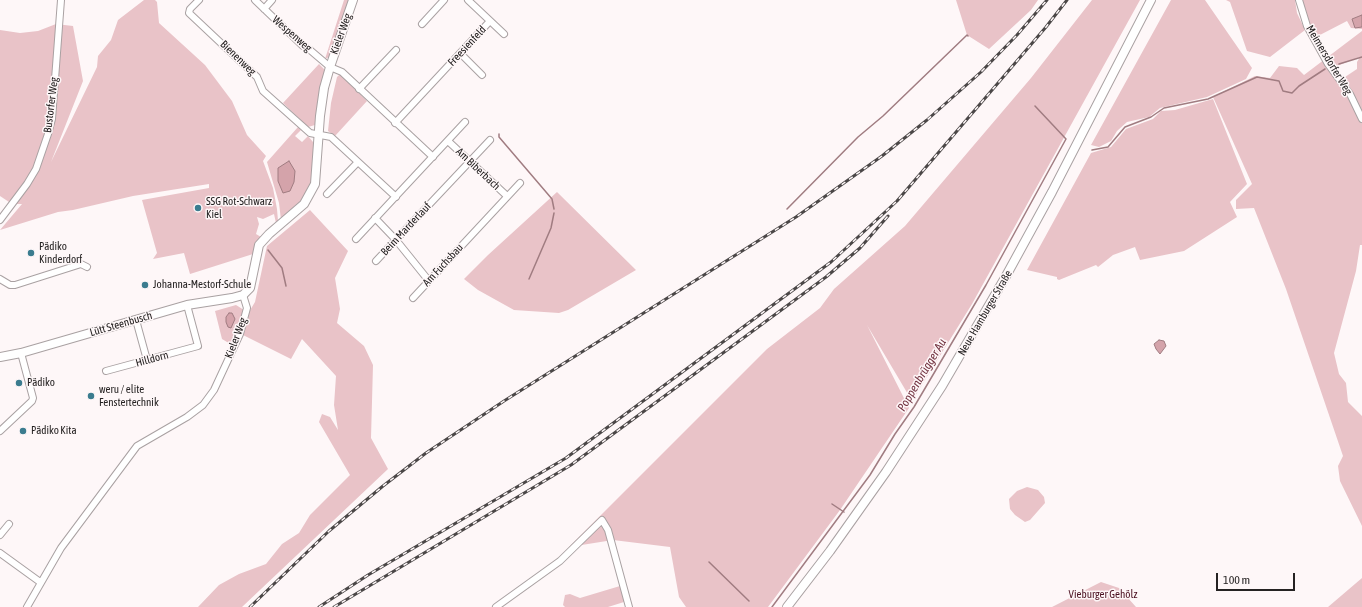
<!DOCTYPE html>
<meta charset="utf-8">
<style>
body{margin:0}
#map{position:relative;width:1362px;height:607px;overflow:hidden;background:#fef7f8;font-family:"Asap Condensed",sans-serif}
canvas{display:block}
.scale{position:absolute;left:1216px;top:573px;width:79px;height:18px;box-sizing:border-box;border:2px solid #252222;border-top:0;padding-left:5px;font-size:12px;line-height:14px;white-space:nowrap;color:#252222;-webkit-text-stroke:3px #fef7f8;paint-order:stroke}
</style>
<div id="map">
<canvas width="1362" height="607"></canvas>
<div class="scale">100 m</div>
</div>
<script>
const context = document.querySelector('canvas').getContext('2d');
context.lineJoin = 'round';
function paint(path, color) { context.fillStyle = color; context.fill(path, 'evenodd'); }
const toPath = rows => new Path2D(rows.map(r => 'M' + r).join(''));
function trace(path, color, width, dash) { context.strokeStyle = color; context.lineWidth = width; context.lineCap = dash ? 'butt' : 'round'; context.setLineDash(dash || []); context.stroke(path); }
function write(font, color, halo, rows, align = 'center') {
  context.font = font + ' "Asap Condensed",sans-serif'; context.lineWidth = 3; context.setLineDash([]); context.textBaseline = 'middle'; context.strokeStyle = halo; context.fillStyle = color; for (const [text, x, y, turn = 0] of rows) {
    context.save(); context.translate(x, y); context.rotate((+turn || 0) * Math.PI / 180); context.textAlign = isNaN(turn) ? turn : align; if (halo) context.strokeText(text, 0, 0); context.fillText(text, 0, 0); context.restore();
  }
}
const green = toPath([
 [144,0,155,0,157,2,159,23,205,65,232,101,247,135,266,156,263,161,273,188,277,209,278,221,276,223,274,214,263,219,257,217,259,224,256,234,261,237,253,254,190,274,184,253,153,259,157,253,142,200,209,188,209,184,133,196,73,210,58,212,0,230,22,204,12,204,0,196,0,30,20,33,38,31,56,24,73,26,83,81,51,162,97,67,98,56,111,40,118,20],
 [344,0,349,0,331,56,325,59],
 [956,0,1038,0,1031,10,989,49,967,35],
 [1092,0,1140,0,972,304,912,401,867,325,909,408,840,510,768,607,686,607,679,597,670,547,613,540,569,547,767,349,820,308,834,289,905,226,1031,78],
 [1171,0,1205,0,1252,68,1246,79,1207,97,1160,108,1149,117,1127,122,1117,131,1111,141,1099,147,1091,145],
 [1226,0,1295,0,1297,13,1305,30,1270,57,1247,51,1230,2],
 [1301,0,1362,0,1362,29,1351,28,1347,21,1316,37,1307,20],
 [1362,31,1362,112,1345,77,1357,69,1357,62,1360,57,1329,69,1348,95,1362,124,1362,245,1360,245,1356,271,1334,353,1339,374,1346,383,1348,402,1362,416,1362,526,1340,481,1338,466,1343,456,1286,289,1254,208,1236,209,1236,200,1252,184,1213,97,1255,76,1270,78,1279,66,1297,68,1304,75],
 [319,64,324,69,324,74,315,125,308,127,283,103],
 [340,74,367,101,335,136,328,131,331,103,337,77],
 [1213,99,1247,184,1230,202,1237,217,1184,251,1140,260,1135,247,1113,255,1098,267,1096,265,1059,280,1057,279,1057,277,1027,270,1091,153,1111,147,1126,129,1153,119,1161,111,1175,110],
 [298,127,301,130,295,136,302,142,308,136,313,142,315,149,312,183,304,201,281,220,279,203,267,162],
 [557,192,636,270,568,310,559,313,514,310,478,290,464,279,488,255],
 [310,210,348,251,335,278,340,309,337,323,364,346,373,365,371,438,388,469,242,607,198,607,219,585,239,574,266,564,282,544,299,533,310,515,350,475,319,422,322,414,330,417,338,430,334,405,336,376,302,339,291,359,243,335,249,312,255,302,267,246],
 [236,305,244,310,232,345,222,339,215,311],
 [1027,487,1038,490,1044,497,1045,503,1030,520,1025,522,1015,515,1010,509,1009,499,1017,491],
 [1362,578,1362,607,1328,607],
 [1101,582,1119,588,1136,607,1052,607],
 [620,586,624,602,608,607,565,607,563,605,565,595,570,594,580,598]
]);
const water = toPath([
 [1362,15,1362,27,1355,28,1352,19,1362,15],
 [289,161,295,171,294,182,290,191,283,193,278,181,278,168,289,161],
 [229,313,232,313,235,319,231,328,228,327,226,322,226,317,229,313],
 [1159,340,1164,341,1166,346,1160,354,1156,349,1154,344,1159,340]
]);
const stream = toPath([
 [1339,64,1362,57],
 [499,134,499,137,552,199,554,209],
 [1092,150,1108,147,1125,127,1151,117,1164,108,1208,99,1257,77,1279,81,1283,91,1292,93,1299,86,1325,69],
 [787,209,858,137,883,116,967,35,968,36],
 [268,250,282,268,286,286],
 [529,279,551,228,554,213],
 [832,504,844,512],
 [709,562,749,601],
 [772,607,870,475,895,434,914,407,986,285,1066,139,1035,106]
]);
const street = toPath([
 [199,0,190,9,189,13,257,77,263,91,310,133,331,137,396,197],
 [255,0,303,46,310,50,330,67,342,72,433,157],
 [468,0,504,34],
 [1299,0,1307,26,1328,64,1350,94,1362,119],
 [264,9,272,0],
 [422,24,444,0],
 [460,53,482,75],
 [359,89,396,50],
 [395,123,490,21],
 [448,141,507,196],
 [327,194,358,162],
 [375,218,396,240,429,281],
 [0,220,27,184,36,169,48,134,52,119,61,0],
 [356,239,465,122],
 [376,261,490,140],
 [0,279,10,285,15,285,81,264,87,267],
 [413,298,520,183],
 [136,320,147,360],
 [106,371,198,346,187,305],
 [0,431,32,401,33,398,21,353],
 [0,535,9,524],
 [0,553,40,582],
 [27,607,61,548,137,446,187,417,203,405,214,390,240,334,247,308,243,295],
 [496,607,560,561,602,520,608,530,629,607]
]);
const secondary = toPath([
 [0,357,21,353,187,305,232,298,243,295,250,288,259,245,269,234,304,204,315,184,320,116,324,88,330,67,353,0],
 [787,607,830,551,886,472,942,386,1006,276,1052,192,1151,0]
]);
const rail = toPath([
 [250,607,329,531,383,486,426,453,504,401,796,217,882,156,927,120,981,72,1017,35,1047,0],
 [319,607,368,575,566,458,831,262,897,201,1046,27,1067,0],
 [334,607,571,465,826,277,860,248,888,216]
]);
const markers = [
 [198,208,4,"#3b7c8f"],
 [31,253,4,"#3b7c8f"],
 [145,285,4,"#3b7c8f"],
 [19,383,4,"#3b7c8f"],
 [91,396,4,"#3b7c8f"],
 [23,431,4,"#3b7c8f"]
];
const streetNames = [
 ["Wespenweg",292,34,41],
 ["Kieler Weg",341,34,-70],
 ["Freesienfeld",467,46,-47],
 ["Bienenweg",238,58,44],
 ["Meimersdorfer Weg",1329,60,59],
 ["Bustorfer Weg",51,105,-83],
 ["Am Biberbach",478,169,43],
 ["Beim Marderlauf",406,229,-47],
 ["Am Fuchsbau",443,265,-47],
 ["Neue Hamburger Straße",985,313,-60],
 ["Lütt Steenbusch",121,324,-16],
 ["Kieler Weg",236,338,-69],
 ["Hilldorn",152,359,-15]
];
const poiNames = [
 ["SSG Rot-Schwarz",206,202],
 ["Kiel",206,215],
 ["Pädiko",39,247],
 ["Kinderdorf",39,260],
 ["Johanna-Mestorf-Schule",153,285],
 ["Pädiko",27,383],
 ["weru / elite",99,390],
 ["Fenstertechnik",99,403],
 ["Pädiko Kita",31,431]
];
const parkNames = [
 ["Vieburger Gehölz",1103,595]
];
const waterNames = [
 ["Poppenbrügger Au",922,375,-59]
];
paint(green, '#e9c3c8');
paint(water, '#d4a3aa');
trace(water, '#a07c81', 1);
trace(stream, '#a07c81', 1.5);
trace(street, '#a9a1a2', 8);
trace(secondary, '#a9a1a2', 10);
trace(street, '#fff', 6);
trace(secondary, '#fff', 8);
trace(rail, '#4b4747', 3);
trace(rail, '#fef7f8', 1.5, [4.5]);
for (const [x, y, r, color] of markers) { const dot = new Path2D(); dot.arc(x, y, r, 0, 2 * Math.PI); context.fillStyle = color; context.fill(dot); trace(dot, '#fef7f8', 1.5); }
write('11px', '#252222', '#fef7f8', streetNames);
write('11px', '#252222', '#fef7f8', poiNames, 'left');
write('11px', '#4b1020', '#fef7f8', parkNames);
write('italic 12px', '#723340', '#fef7f8', waterNames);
</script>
